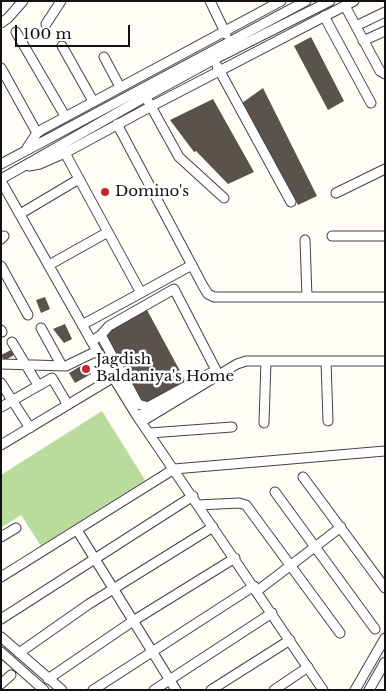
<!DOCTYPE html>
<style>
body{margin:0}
#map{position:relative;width:386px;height:691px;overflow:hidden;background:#fffdf5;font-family:"Libre Baskerville",serif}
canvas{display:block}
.frame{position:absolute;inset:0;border:2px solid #111;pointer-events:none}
.scale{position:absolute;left:15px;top:25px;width:115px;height:22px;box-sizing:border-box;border:2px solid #111;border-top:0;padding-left:6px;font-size:15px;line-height:18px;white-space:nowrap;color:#111;-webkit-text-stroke:4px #fff;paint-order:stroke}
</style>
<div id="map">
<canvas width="386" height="691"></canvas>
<div class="frame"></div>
<div class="scale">100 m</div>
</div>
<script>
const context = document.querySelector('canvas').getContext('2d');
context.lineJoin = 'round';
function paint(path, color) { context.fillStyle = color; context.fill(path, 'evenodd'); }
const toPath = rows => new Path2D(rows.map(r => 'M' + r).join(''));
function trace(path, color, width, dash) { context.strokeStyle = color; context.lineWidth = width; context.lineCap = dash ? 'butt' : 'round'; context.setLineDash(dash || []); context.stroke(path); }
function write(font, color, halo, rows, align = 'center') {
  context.font = font + ' "Libre Baskerville",serif'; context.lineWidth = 5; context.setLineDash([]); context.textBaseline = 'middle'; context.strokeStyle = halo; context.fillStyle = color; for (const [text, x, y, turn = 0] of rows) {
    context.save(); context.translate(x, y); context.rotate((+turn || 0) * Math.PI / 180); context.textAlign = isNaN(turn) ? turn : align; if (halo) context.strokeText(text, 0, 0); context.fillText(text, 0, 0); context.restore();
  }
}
const forest = toPath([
 [102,411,145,480,41,546,21,515,1,528,1,475]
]);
const building = toPath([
 [311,37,344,101,328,110,294,46],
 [263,88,317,196,298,205,242,103],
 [213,99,254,172,228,184,196,151,194,152,170,120],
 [45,297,50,309,41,313,36,300],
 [147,310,186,382,143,405,104,333],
 [65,324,72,339,64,343,53,329],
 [11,350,14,355,4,361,1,355],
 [84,364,91,374,75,383,69,373]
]);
const minor = toPath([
 [210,1,226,34],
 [345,6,380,71,385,74],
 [324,16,371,103],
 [1,23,8,18,23,1],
 [46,24,61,1],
 [356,26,385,12],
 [16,32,65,116],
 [363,41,385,31],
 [62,46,93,101],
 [104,57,120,87],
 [217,66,291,202],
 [1,68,37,133],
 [148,101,179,157,224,198],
 [117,124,203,286,208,294,214,297,385,297],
 [27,148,37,133,43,129,281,1],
 [65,153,141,293],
 [1,164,306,1],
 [29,166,40,164,65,153,150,107,354,1],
 [1,179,145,97,213,60,330,1],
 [1,181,97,351,137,416,323,690],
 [336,193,385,169],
 [20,214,79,179],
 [332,236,385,236],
 [1,239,4,236],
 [305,240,307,297],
 [49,265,108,232],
 [1,266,28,315],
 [82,325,192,265],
 [41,328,62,366],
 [1,330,2,332],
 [101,335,138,404,148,407],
 [92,341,101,335,109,326,174,289,216,370,148,407,145,413,137,416],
 [12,342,38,385],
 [326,361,328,421],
 [1,364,66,366,97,351],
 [1,383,30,428],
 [1,407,52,378,68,405],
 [141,422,237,364,246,361,385,361],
 [264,423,266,361],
 [150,433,232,427],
 [1,445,114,377],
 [303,477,385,588],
 [275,492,375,629],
 [198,505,239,503,246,505,340,633],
 [77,530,176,690],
 [1,537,16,528],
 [1,577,174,469,385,451],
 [257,591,341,527],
 [1,619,193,496],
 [1,637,62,690],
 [1,652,44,690],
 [19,653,89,604,213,527],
 [48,679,133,621,235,558],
 [1,684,11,675],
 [93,690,254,586],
 [154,690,272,613],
 [211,690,290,640],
 [274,690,308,667],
 [355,690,385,638],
 [369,690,385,662]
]);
const markers = [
 [105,192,5,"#c4262e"],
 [86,369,5,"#c4262e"]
];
const poiNames = [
 ["Domino's",115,192],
 ["Jagdish",96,360],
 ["Baldaniya's Home",96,377]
];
paint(forest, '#b9dc9c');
paint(building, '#5a524d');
trace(minor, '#444', 11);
trace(minor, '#fff', 9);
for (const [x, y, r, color] of markers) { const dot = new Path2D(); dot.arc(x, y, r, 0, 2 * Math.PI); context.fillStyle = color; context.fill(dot); trace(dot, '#fff', 2); }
write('15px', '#111', '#fff', poiNames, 'left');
</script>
